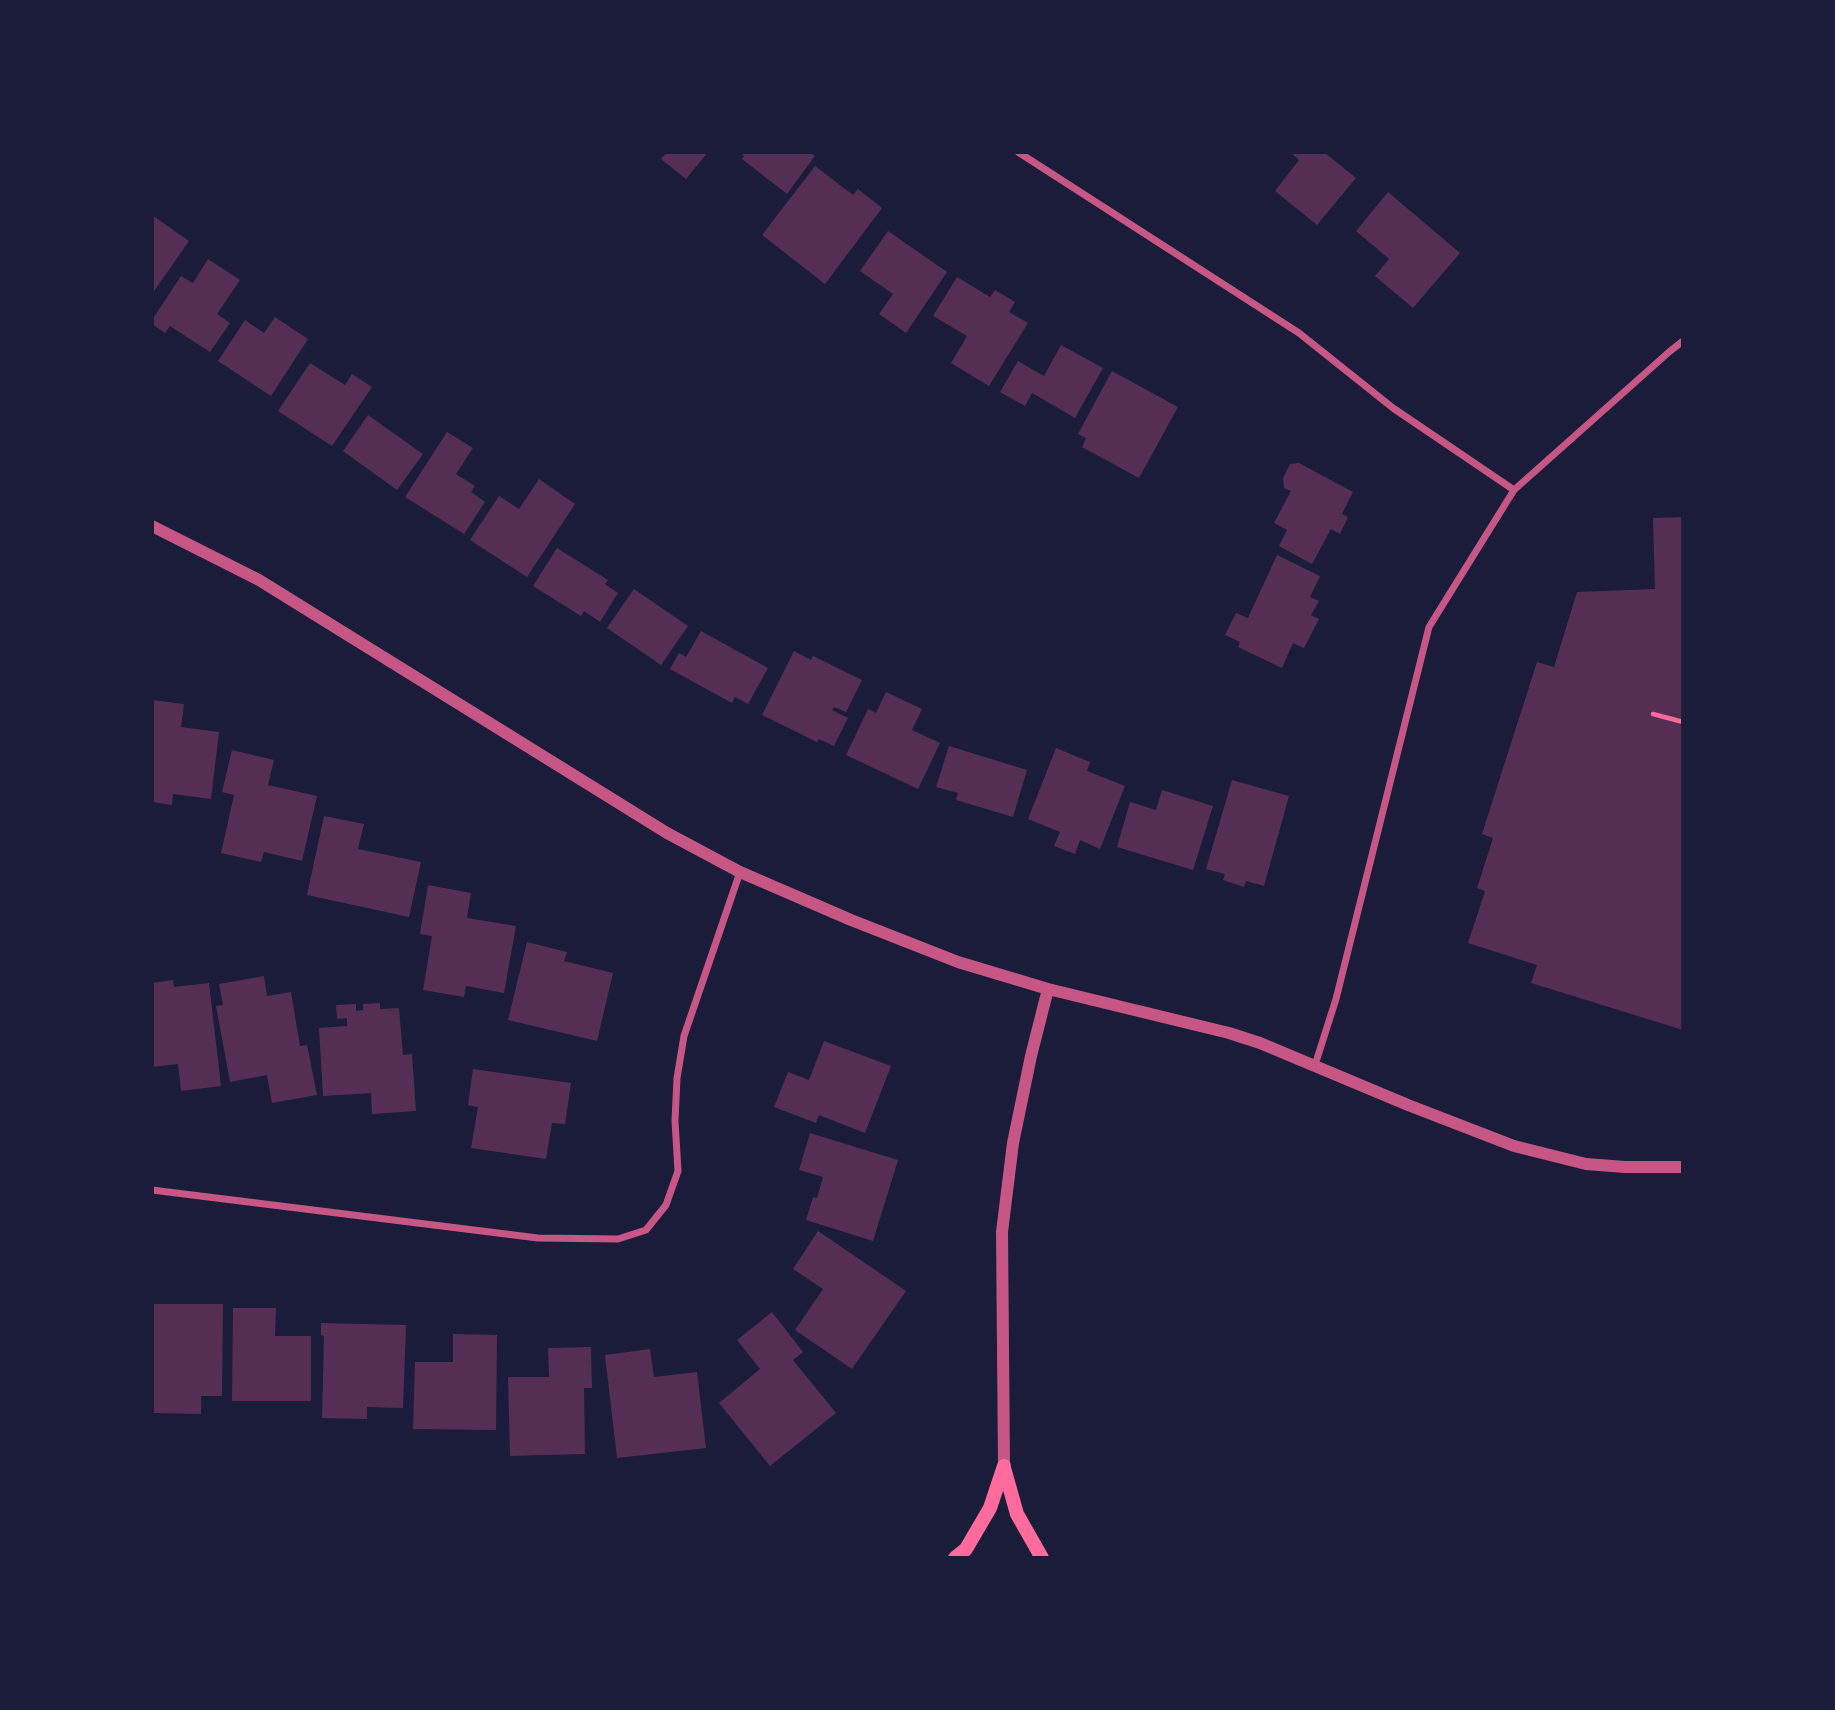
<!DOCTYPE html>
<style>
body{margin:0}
#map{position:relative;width:1835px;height:1710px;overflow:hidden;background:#1b1b3a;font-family:"Zilla Slab",serif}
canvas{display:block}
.frame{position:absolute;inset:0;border:154px solid #1b1b3a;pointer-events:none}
</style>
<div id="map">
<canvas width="1835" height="1710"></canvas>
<div class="frame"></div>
</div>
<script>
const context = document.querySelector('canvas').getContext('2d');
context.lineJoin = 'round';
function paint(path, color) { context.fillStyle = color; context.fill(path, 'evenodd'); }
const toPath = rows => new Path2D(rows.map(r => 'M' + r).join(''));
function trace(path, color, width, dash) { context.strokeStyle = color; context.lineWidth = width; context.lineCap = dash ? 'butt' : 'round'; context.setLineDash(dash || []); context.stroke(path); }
const building = toPath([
 [667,152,708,152,686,179,661,159],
 [740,152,809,152,815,156,787,194,742,159,744,156],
 [1290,152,1324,152,1356,178,1317,225,1275,191,1299,160],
 [815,166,853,195,858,189,882,208,825,284,762,235],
 [1388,192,1460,253,1413,308,1375,276,1389,259,1356,231],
 [152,215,189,241,152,294],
 [888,231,947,272,906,333,879,314,893,294,860,271],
 [208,259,240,280,217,314,230,323,210,352,170,326,165,333,152,324,152,320,181,276,193,283],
 [957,277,990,297,995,290,1015,302,1009,312,1028,323,989,386,951,363,967,336,933,316],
 [275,317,308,339,271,396,218,361,245,320,264,333],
 [1061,345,1103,368,1075,418,1032,393,1025,406,1000,392,1018,361,1044,376],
 [310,363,345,385,352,374,372,387,332,446,278,411],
 [1112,371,1178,407,1139,478,1082,447,1086,438,1078,434],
 [368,415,423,454,397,490,343,451],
 [447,432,473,448,456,474,475,486,471,492,485,502,464,534,405,497],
 [1299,463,1353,492,1342,514,1348,517,1340,534,1331,529,1312,564,1279,546,1287,530,1274,523,1291,491,1284,488,1283,478,1290,464],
 [539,479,575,504,527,577,470,540,499,496,519,509],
 [1683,517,1683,1030,1531,983,1537,965,1468,943,1485,891,1477,888,1493,838,1482,834,1537,662,1554,667,1577,592,1655,589,1653,518],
 [557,548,608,580,605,584,618,593,600,622,584,611,581,616,533,586],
 [1277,555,1320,576,1310,597,1319,601,1311,615,1319,619,1304,648,1293,643,1282,668,1238,647,1240,642,1225,635,1236,613,1248,618],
 [634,589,688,626,661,665,607,628],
 [701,631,768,668,748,704,735,697,732,703,670,669,679,653,686,657],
 [794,651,811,660,813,656,862,680,846,712,834,707,832,710,848,718,834,746,819,739,817,742,762,715],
 [886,692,922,709,912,730,940,743,918,789,846,755,868,709,876,713],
 [152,700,184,704,181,727,219,732,211,799,173,794,172,805,152,802],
 [949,746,1027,770,1013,817,956,800,958,793,936,787],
 [1056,748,1090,762,1087,771,1125,786,1100,849,1080,840,1075,854,1054,846,1060,832,1028,819],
 [232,750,274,760,268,785,317,796,302,861,264,852,261,862,221,853,234,795,222,792],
 [1232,780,1289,796,1264,886,1246,881,1244,887,1223,880,1225,874,1206,869],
 [1162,790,1213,806,1193,870,1117,847,1130,802,1156,810],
 [324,816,364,824,358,849,421,862,409,917,307,895],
 [428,885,471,893,467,918,516,926,504,993,466,986,464,997,423,990,432,936,420,934],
 [527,942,567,952,564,961,613,973,597,1041,508,1020],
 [264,976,267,996,291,992,300,1046,307,1045,317,1095,272,1103,267,1075,230,1082,216,1006,223,1005,219,984],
 [173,980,174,987,209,983,221,1086,181,1091,178,1064,152,1067,152,983],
 [380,1003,380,1009,399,1008,403,1055,412,1054,416,1111,372,1114,371,1093,323,1096,319,1028,347,1026,347,1018,337,1019,336,1005,356,1004,356,1011,363,1010,363,1004],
 [824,1041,891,1066,865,1133,819,1115,816,1123,774,1107,788,1072,809,1080],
 [473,1069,571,1083,565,1124,552,1123,546,1159,471,1148,478,1107,468,1105],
 [810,1133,898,1160,873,1241,806,1220,813,1197,817,1198,823,1177,799,1170],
 [818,1231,906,1291,852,1369,795,1330,823,1289,793,1269],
 [152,1304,223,1304,222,1396,201,1396,201,1414,152,1413],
 [233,1308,276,1308,275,1336,311,1336,311,1401,232,1401],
 [772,1312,803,1352,793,1360,836,1413,770,1466,719,1403,760,1369,737,1340],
 [321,1323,406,1325,403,1408,367,1407,367,1419,322,1418,324,1336,321,1335],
 [453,1334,497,1335,496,1430,413,1429,415,1362,453,1362],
 [591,1347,592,1388,584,1388,585,1454,510,1456,508,1377,549,1377,548,1348],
 [650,1349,654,1377,697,1372,706,1448,617,1458,605,1355]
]);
const path = toPath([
 [1653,714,1683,722]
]);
const minor = toPath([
 [1018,152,1299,333,1393,408,1514,490],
 [1315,1065,1336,999,1429,627,1514,490,1669,352,1683,341],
 [152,1190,538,1238,618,1239,646,1230,666,1205,678,1171,675,1121,677,1078,684,1036,740,872]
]);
const tertiary = toPath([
 [152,526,259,580,667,833,740,872,851,920,958,962,1048,989,1229,1033,1260,1043,1408,1105,1514,1146,1586,1164,1625,1167,1683,1167],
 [1004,1466,1002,1232,1013,1143,1031,1056,1048,989]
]);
const secondary = toPath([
 [1004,1468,1017,1514,1042,1558],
 [955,1558,966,1549,990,1508,1004,1466]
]);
paint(building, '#542f53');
trace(path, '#ff6b9d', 4.5);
trace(minor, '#c65784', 7);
trace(tertiary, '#c65784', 12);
trace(secondary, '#ff6b9d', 14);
</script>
